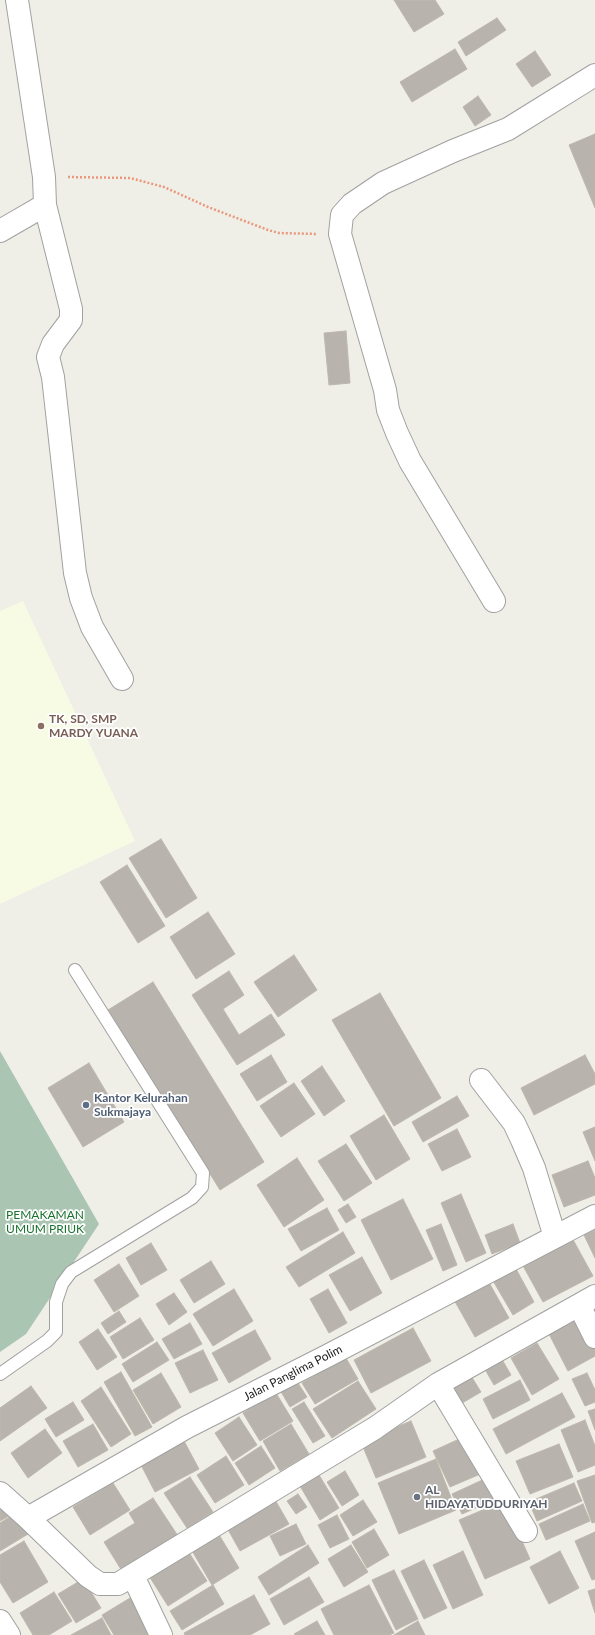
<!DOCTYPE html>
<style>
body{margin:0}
canvas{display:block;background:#efeee7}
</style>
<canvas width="595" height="1635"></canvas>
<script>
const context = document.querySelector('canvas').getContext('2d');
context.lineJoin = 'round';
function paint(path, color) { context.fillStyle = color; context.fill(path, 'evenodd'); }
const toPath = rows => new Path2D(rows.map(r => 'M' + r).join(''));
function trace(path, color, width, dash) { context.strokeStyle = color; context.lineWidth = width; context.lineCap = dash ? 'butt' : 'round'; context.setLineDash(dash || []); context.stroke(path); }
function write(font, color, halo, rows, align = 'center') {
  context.font = font + ' Lato,sans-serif'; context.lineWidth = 3.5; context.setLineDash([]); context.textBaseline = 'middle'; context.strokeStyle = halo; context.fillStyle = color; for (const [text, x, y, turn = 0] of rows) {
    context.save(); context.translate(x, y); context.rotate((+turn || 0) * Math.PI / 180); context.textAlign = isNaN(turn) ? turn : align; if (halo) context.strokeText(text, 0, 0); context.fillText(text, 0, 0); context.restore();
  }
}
const education = toPath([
 [23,601,135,841,0,904,0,611]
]);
const cemetery = toPath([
 [0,1051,99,1224,26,1334,0,1352]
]);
const building = toPath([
 [394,0,435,0,444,14,414,32,394,0],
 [497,18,506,30,466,56,458,42,497,18],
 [455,49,467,69,412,102,400,82,455,49],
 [535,51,551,75,532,87,516,64,535,51],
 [478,96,491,115,475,126,463,107,478,96],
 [595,134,595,208,569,145,595,134],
 [346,331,350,383,329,385,324,333,346,331],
 [161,839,197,898,166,918,129,858,161,839],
 [127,865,165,926,138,943,100,882,127,865],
 [208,912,235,954,196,979,170,937,208,912],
 [294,955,317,990,278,1017,254,982,294,955],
 [229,971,244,995,223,1009,239,1035,271,1014,285,1035,237,1065,192,995,229,971],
 [153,982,264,1162,220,1190,108,1010,153,982],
 [380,993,441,1098,394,1126,332,1020,380,993],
 [271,1055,287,1082,257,1101,240,1074,271,1055],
 [585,1055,595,1074,595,1084,534,1115,521,1088,585,1055],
 [89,1063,124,1122,83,1147,48,1088,89,1063],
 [322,1066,345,1101,324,1116,301,1081,322,1066],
 [294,1083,315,1114,281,1137,260,1106,294,1083],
 [457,1096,469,1116,423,1142,412,1122,457,1096],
 [384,1115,410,1159,376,1180,350,1136,384,1115],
 [595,1127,595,1161,583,1132,595,1127],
 [457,1129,471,1157,442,1171,428,1144,457,1129],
 [346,1144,372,1183,344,1201,318,1161,346,1144],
 [297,1158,324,1200,284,1227,257,1185,297,1158],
 [588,1161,595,1178,595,1195,564,1207,552,1175,588,1161],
 [461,1194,486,1253,466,1262,441,1203,461,1194],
 [403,1199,433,1259,391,1280,361,1220,403,1199],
 [348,1204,356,1217,346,1223,338,1210,348,1204],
 [327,1208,339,1230,301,1251,288,1229,327,1208],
 [441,1224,457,1265,443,1271,426,1230,441,1224],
 [513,1224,520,1243,492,1254,485,1235,513,1224],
 [595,1230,595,1258,584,1235,595,1230],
 [343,1232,355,1253,299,1287,286,1267,343,1232],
 [571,1236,593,1276,543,1302,522,1264,571,1236],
 [151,1243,167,1270,141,1285,126,1258,151,1243],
 [362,1257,382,1293,350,1311,329,1275,362,1257],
 [211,1261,225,1284,194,1303,180,1280,211,1261],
 [119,1264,139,1296,114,1312,94,1280,119,1264],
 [515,1267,534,1302,513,1315,492,1279,515,1267],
 [487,1279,509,1318,475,1337,453,1298,487,1279],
 [234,1289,253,1321,213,1346,193,1314,234,1289],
 [328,1289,347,1323,329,1333,310,1299,328,1289],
 [174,1293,187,1312,169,1325,156,1304,174,1293],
 [119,1311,126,1322,108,1334,101,1323,119,1311],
 [140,1318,154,1340,123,1359,110,1337,140,1318],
 [581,1318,595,1346,595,1356,568,1371,549,1334,581,1318],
 [190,1323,202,1344,174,1359,162,1339,190,1323],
 [413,1328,431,1361,371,1393,354,1360,413,1328],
 [98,1329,117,1357,97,1370,79,1342,98,1329],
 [255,1330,271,1359,229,1383,212,1353,255,1330],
 [157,1342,169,1360,133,1382,122,1364,157,1342],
 [537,1343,559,1379,532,1395,511,1358,537,1343],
 [203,1350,218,1380,190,1393,175,1363,203,1350],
 [500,1356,511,1375,494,1385,483,1366,500,1356],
 [346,1358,358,1379,315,1404,302,1383,346,1358],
 [468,1371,481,1392,457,1406,444,1386,468,1371],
 [121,1372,152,1427,135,1436,104,1382,121,1372],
 [161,1373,181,1407,153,1424,133,1390,161,1373],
 [587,1373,595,1390,595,1402,585,1406,572,1379,587,1373],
 [296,1380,307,1397,290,1407,280,1390,296,1380],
 [520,1380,530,1400,493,1419,483,1399,520,1380],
 [358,1381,376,1409,332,1438,313,1409,358,1381],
 [31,1386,47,1408,0,1441,0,1408,31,1386],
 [101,1387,131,1434,111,1447,81,1401,101,1387],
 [276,1393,293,1421,260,1441,243,1413,276,1393],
 [562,1393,575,1417,506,1454,493,1429,562,1393],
 [73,1402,84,1420,56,1437,45,1419,73,1402],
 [304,1402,325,1436,313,1443,292,1409,304,1402],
 [595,1409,595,1430,588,1411,595,1409],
 [239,1417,257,1445,233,1461,215,1433,239,1417],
 [585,1420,595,1446,595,1465,578,1472,561,1430,585,1420],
 [411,1421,426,1457,376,1478,361,1442,411,1421],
 [93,1424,108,1450,78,1467,63,1441,93,1424],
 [291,1424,309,1454,280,1471,263,1441,291,1424],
 [45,1429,62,1453,28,1478,11,1453,45,1429],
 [468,1435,485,1472,450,1487,433,1451,468,1435],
 [184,1441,199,1469,155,1492,140,1463,184,1441],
 [559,1444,573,1477,530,1494,516,1461,559,1444],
 [261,1446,275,1468,249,1485,235,1463,261,1446],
 [226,1456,244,1485,215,1503,197,1475,226,1456],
 [436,1459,456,1510,399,1534,378,1483,436,1459],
 [345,1471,359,1495,342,1506,327,1482,345,1471],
 [319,1475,339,1508,320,1520,300,1486,319,1475],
 [595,1475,595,1522,592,1523,577,1481,595,1475],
 [491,1476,501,1497,462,1514,452,1494,491,1476],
 [190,1477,213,1512,187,1528,164,1493,190,1477],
 [113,1483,130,1510,90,1535,73,1507,113,1483],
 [574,1483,582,1501,537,1521,529,1502,574,1483],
 [298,1494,307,1507,296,1514,287,1501,298,1494],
 [153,1498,178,1536,122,1571,104,1542,135,1523,129,1513,153,1498],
 [274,1498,289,1524,240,1551,226,1526,274,1498],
 [363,1500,377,1522,353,1536,340,1515,363,1500],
 [504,1501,530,1559,485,1579,459,1520,504,1501],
 [0,1502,9,1516,0,1521,0,1502],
 [583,1504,590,1521,546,1540,539,1524,583,1504],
 [16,1513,28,1534,0,1551,0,1523,16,1513],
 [337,1515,349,1539,330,1548,318,1525,337,1515],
 [296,1524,306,1544,280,1556,270,1536,296,1524],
 [374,1529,389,1555,367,1568,352,1542,374,1529],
 [595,1532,595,1579,592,1580,575,1541,595,1532],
 [218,1533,239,1568,212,1585,191,1549,218,1533],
 [24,1541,48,1582,13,1603,0,1582,0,1555,24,1541],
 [308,1545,319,1563,269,1595,258,1577,308,1545],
 [351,1545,368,1572,344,1587,328,1559,351,1545],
 [188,1551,207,1581,168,1606,149,1576,188,1551],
 [463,1551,483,1595,453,1609,433,1565,463,1551],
 [560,1551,579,1588,549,1604,530,1567,560,1551],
 [424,1560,447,1608,424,1619,401,1571,424,1560],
 [394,1570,418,1619,396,1630,372,1580,394,1570],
 [309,1577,324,1602,284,1625,270,1599,309,1577],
 [83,1579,101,1608,76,1623,58,1594,83,1579],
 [213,1585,224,1604,182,1630,170,1611,213,1585],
 [369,1585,394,1633,389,1635,334,1635,321,1609,369,1585],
 [595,1589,595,1613,588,1591,595,1589],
 [54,1592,72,1621,49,1635,33,1635,20,1613,54,1592],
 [135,1595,156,1635,114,1635,102,1615,135,1595],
 [254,1595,270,1624,250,1635,185,1635,184,1633,254,1595],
 [102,1618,111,1635,71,1635,102,1618],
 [317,1621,325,1635,295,1635,294,1634,317,1621],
 [418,1621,425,1635,394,1635,418,1621]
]);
const path = toPath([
 [68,177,130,178,164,187,208,207,268,230,279,233,317,234]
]);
const lane = toPath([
 [0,1374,47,1341,56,1332,56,1302,62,1284,71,1272,192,1198,202,1187,203,1173,75,970]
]);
const street = toPath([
 [45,205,71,309,71,320,53,344,48,357,53,377,75,573,81,598,92,627,122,679],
 [0,231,45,205,44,177,17,0],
 [494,601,410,461,397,433,388,410,385,390,340,234,342,215,352,204,383,183,453,151,508,129,595,75],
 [481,1080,514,1123,522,1140,534,1168,555,1237],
 [579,1305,595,1337],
 [438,1384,526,1531],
 [0,1493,28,1518,88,1576,100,1584,118,1584,375,1428,438,1384,595,1296],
 [28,1518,187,1427,327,1356,595,1216],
 [133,1576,161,1635],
 [0,1621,9,1635]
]);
const markers = [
 [41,726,4,"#8d6e63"],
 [86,1105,4,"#5c6f8a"],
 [417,1497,4,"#6b7280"]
];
const educationNames = [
 ["TK, SD, SMP",49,719],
 ["MARDY YUANA",49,733]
];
const serviceNames = [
 ["Kantor Kelurahan",94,1098],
 ["Sukmajaya",94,1112]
];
const parkNames = [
 ["PEMAKAMAN",45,1215],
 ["UMUM PRIUK",45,1229]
];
const streetNames = [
 ["Jalan Panglima Polim",293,1373,-27]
];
const worshipNames = [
 ["AL",425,1490],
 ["HIDAYATUDDURIYAH",425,1504]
];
paint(education, '#f8fbe4');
paint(cemetery, '#abc5b3');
paint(building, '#b8b4ad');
trace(building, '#bfb7ab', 1);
trace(lane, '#a1a1a1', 14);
trace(street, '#a1a1a1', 24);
trace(path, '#ea987d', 2.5, [2, 2]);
trace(lane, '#fff', 12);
trace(street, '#fff', 22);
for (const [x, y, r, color] of markers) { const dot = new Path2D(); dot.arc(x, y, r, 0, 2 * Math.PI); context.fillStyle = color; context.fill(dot); trace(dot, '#fff', 1.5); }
write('bold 12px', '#785e54', '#fff', educationNames, 'left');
write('bold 12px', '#4e5e75', '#fff', serviceNames, 'left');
write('12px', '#19722d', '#fff', parkNames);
write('12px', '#202020', '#fff', streetNames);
write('bold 12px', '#5b616d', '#fff', worshipNames, 'left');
</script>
